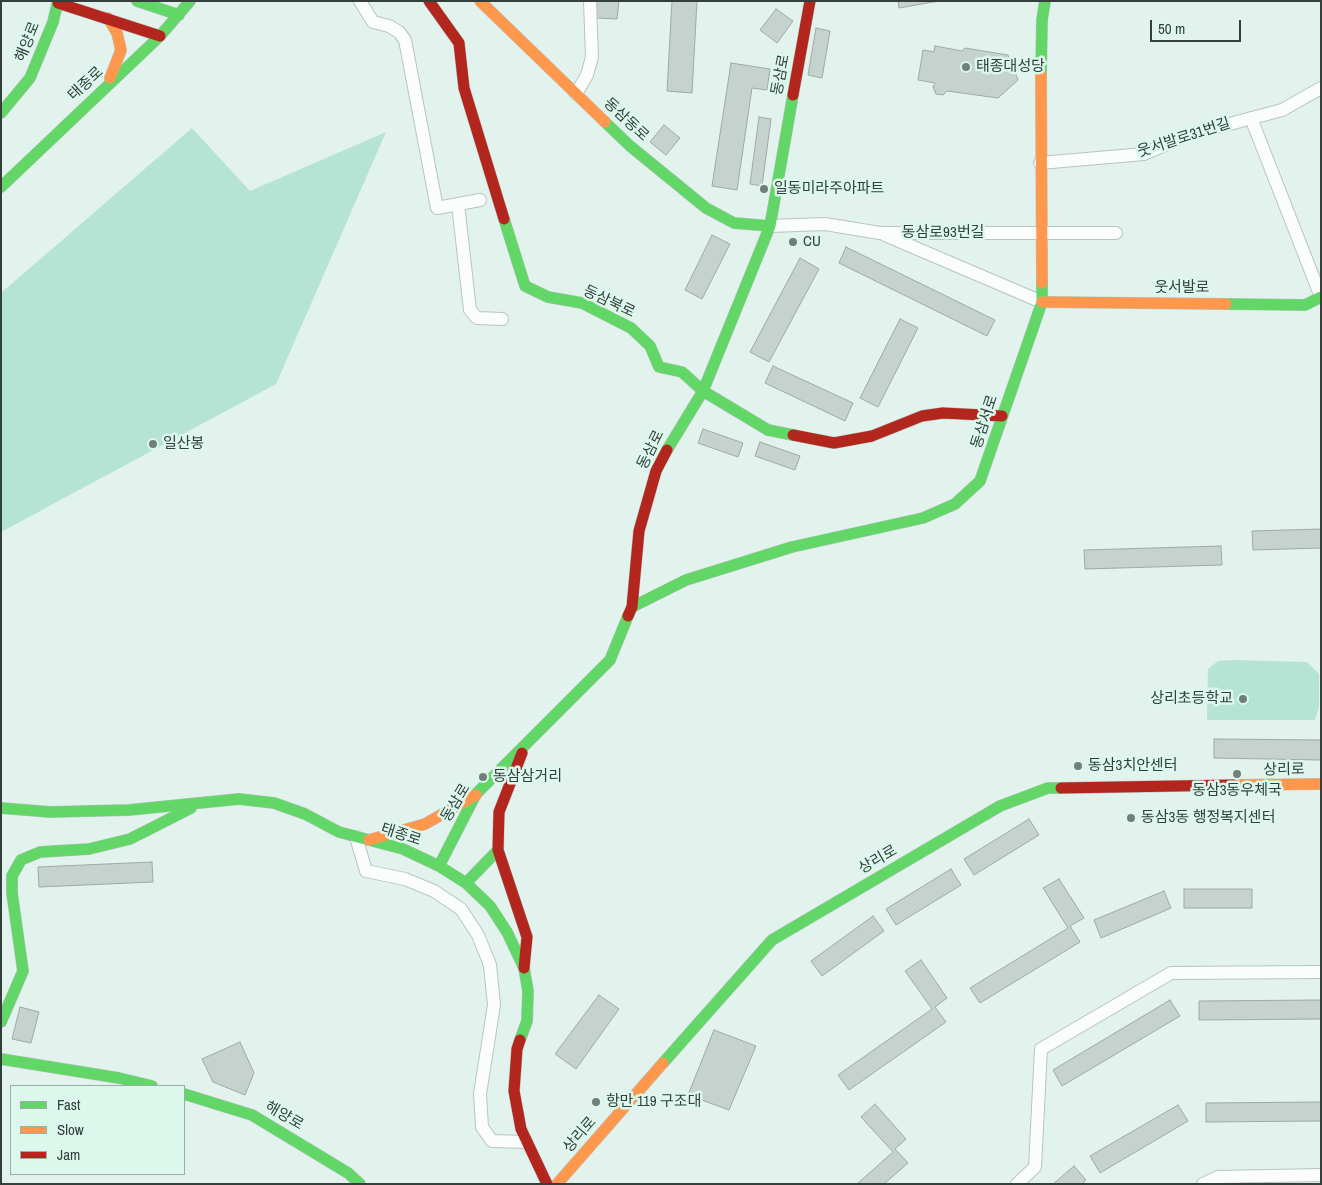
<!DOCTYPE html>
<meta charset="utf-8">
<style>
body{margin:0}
#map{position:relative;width:1322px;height:1185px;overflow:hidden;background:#e2f2ec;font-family:"Archivo Narrow",sans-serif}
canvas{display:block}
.frame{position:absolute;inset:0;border:2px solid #343f3b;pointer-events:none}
.legend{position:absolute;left:10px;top:1085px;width:175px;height:90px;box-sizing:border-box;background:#dcf8ed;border:1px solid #99aea6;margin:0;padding:6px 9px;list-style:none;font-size:15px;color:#343f3b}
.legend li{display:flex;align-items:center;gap:10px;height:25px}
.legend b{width:25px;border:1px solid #99aea6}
.scale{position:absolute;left:1150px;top:20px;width:91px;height:22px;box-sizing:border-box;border:2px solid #343f3b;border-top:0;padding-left:6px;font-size:15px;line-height:18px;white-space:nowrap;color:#343f3b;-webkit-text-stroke:4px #dcf8ed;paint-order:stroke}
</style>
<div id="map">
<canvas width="1322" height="1185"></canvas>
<div class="frame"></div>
<ul class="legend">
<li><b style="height:6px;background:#63d668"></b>Fast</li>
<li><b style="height:6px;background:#ff974d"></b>Slow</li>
<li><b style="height:6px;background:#b3261e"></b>Jam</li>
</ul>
<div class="scale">50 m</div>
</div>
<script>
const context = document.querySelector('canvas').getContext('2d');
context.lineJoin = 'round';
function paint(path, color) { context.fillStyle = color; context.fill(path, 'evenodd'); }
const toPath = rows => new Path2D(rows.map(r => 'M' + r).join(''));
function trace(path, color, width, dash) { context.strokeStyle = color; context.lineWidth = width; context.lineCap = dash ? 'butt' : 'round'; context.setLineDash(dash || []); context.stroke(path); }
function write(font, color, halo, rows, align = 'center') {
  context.font = font + ' "Archivo Narrow","Noto Sans KR",sans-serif'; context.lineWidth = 5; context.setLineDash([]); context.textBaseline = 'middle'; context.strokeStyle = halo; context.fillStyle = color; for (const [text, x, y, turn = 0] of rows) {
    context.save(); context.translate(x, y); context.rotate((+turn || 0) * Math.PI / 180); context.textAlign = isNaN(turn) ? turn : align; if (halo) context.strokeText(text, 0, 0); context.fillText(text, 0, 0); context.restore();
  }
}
const green = toPath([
 [192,128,250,191,386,132,276,384,1,532,1,293],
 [1233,660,1307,662,1319,674,1319,707,1315,720,1207,720,1208,669,1218,661]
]);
const building = toPath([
 [597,1,619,1,617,19,596,18,597,1],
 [672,1,697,1,692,93,667,91,672,1],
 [898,1,939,1,899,8,898,1],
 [776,9,793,21,777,43,760,30,776,9],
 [816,28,830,31,822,78,808,75,816,28],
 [935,46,962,51,965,48,1008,55,1018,80,998,98,947,91,943,95,936,94,933,87,935,83,918,80,923,50,934,52,935,46],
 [731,63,770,69,767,90,752,88,737,190,712,186,731,63],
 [759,117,771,119,762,186,750,184,759,117],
 [664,125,680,138,666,155,650,142,664,125],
 [712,235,730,244,702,299,685,290,712,235],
 [846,247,995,320,987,336,839,263,846,247],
 [800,258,819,269,769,362,750,352,800,258],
 [900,319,918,328,878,407,860,398,900,319],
 [773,366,853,403,845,421,765,383,773,366],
 [703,429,743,443,738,457,698,443,703,429],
 [760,442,800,456,795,470,755,456,760,442],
 [1321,529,1321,548,1253,550,1252,531,1321,529],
 [1221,546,1222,565,1085,569,1084,550,1221,546],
 [1214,739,1321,740,1321,760,1214,758,1214,739],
 [1029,819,1039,835,974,875,964,859,1029,819],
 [152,862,153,882,39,887,38,867,152,862],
 [951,869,961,885,896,925,886,909,951,869],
 [1059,879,1084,918,1070,926,1080,942,980,1003,970,988,1068,928,1043,888,1059,879],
 [1184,889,1252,889,1252,908,1184,908,1184,889],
 [1164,891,1171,908,1101,938,1094,920,1164,891],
 [873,916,884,931,822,976,811,961,873,916],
 [921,960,947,998,935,1007,946,1022,849,1090,838,1075,932,1009,905,971,921,960],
 [599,995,619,1009,576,1069,555,1054,599,995],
 [1170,1000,1180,1016,1062,1086,1053,1070,1170,1000],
 [1321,1000,1321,1019,1199,1020,1199,1001,1321,1000],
 [20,1007,39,1012,31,1043,12,1039,20,1007],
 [714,1030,756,1046,729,1110,688,1095,714,1030],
 [240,1042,254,1073,245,1095,213,1082,202,1059,240,1042],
 [1321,1102,1321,1121,1206,1122,1206,1103,1321,1102],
 [875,1104,906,1139,895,1149,908,1163,884,1184,857,1184,893,1152,861,1117,875,1104],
 [1178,1105,1188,1121,1100,1173,1090,1156,1178,1105],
 [1074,1166,1086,1180,1082,1184,1053,1184,1074,1166]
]);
const street = toPath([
 [360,1,373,22,389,26,399,32,405,40,437,208,480,200],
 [576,94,587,75,592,57,590,1],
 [1251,118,1321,297],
 [1040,163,1144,154,1185,136,1282,110,1321,88],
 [458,204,470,310,477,318,502,319],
 [770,226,825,224,880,233,1116,233],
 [885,235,1042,302],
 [356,837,366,871,405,879,434,891,461,909,478,935,490,965,494,1005,480,1094,482,1127,492,1141,526,1142],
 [1017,1184,1035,1167,1041,1049,1171,973,1321,972],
 [1203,1184,1218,1177,1321,1175]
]);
const fast = toPath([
 [137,1,179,15],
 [1041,75,1042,20,1045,1],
 [1,113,30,78,53,22,58,1],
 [605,122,630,146,706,208,734,223,770,226],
 [1,187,160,36,190,1],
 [504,219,525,286,548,297,582,303,631,328,650,346,659,367,682,372,703,391,768,430,793,435],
 [1226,304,1305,305,1321,297],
 [667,450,703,391,770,226,793,95],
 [632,607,686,580,792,547,923,518,955,504,980,481,1042,302,1042,283],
 [1,808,50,812,129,810,239,799,274,803,305,814,339,832,403,849,439,866,466,883,490,906,507,932,524,968,528,991,527,1021,520,1040],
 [439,866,476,794,610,660,628,616],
 [466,883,498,850],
 [1,1022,23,971,12,893,12,876,21,860,40,852,89,849,130,839,191,808],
 [1,1059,119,1078,152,1086],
 [663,1063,772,940,1000,806,1048,788,1061,788],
 [184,1094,252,1115,348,1173,360,1184]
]);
const slow = toPath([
 [480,1,605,122],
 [108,18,117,33,121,50,110,78],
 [1041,75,1042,283],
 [1042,302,1226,304],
 [1234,785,1321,784],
 [369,840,425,824,476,795],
 [557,1184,663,1063]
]);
const jam = toPath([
 [429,1,459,43,464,88,504,219],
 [58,3,160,36],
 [793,95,810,1],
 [793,435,834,443,872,436,922,416,943,413,1002,416],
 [628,616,632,607,639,531,656,471,667,450],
 [522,753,499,812,498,850,527,937,524,968],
 [1061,788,1234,785],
 [520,1040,517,1049,514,1091,521,1129,547,1184]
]);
const markers = [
 [966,67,5,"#717e79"],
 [764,189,5,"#717e79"],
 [793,242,5,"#717e79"],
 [153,444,5,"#717e79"],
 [1243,699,5,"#717e79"],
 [1078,766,5,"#717e79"],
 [1237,774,5,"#717e79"],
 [483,777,5,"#717e79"],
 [1131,818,5,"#717e79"],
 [596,1102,5,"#717e79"]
];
const streetNames = [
 ["해양로",28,42,-68],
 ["동삼로",781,75,-79],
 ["태종로",86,84,-43],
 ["동삼동로",626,120,43],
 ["웃서발로31번길",1184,138,-18],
 ["동삼로93번길",943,233],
 ["웃서발로",1182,288],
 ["동삼북로",609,302,25],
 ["동삼서로",985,422,-72],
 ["동삼로",651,450,-64],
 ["상리로",1284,770,-1],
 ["동삼로",456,803,-59],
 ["태종로",401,835,18],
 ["상리로",878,860,-30],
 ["해양로",284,1116,30],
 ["상리로",580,1135,-49]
];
const poiNames = [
 ["태종대성당",976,67],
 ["일동미라주아파트",774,189],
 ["CU",803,242],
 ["일산봉",163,444],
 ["상리초등학교",1233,699,"right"],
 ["동삼3치안센터",1088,766],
 ["동삼삼거리",493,777],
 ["동삼3동우체국",1237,791,"center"],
 ["동삼3동 행정복지센터",1141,818],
 ["항만 119 구조대",606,1102]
];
paint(green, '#b5e4d4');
paint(building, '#c5d2cd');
trace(building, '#9daaa5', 1);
trace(street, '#b8c4c0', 14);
trace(fast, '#b8c4c0', 12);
trace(slow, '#b8c4c0', 12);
trace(jam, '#b8c4c0', 12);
trace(street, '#fbfdfc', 12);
trace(fast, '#63d668', 11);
trace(slow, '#ff974d', 11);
trace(jam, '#b3261e', 11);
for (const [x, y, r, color] of markers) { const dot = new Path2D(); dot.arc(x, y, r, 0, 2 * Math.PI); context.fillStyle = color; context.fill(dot); trace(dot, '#dcf8ed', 2); }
write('15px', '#343f3b', '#dcf8ed', streetNames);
write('15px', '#343f3b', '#dcf8ed', poiNames, 'left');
</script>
